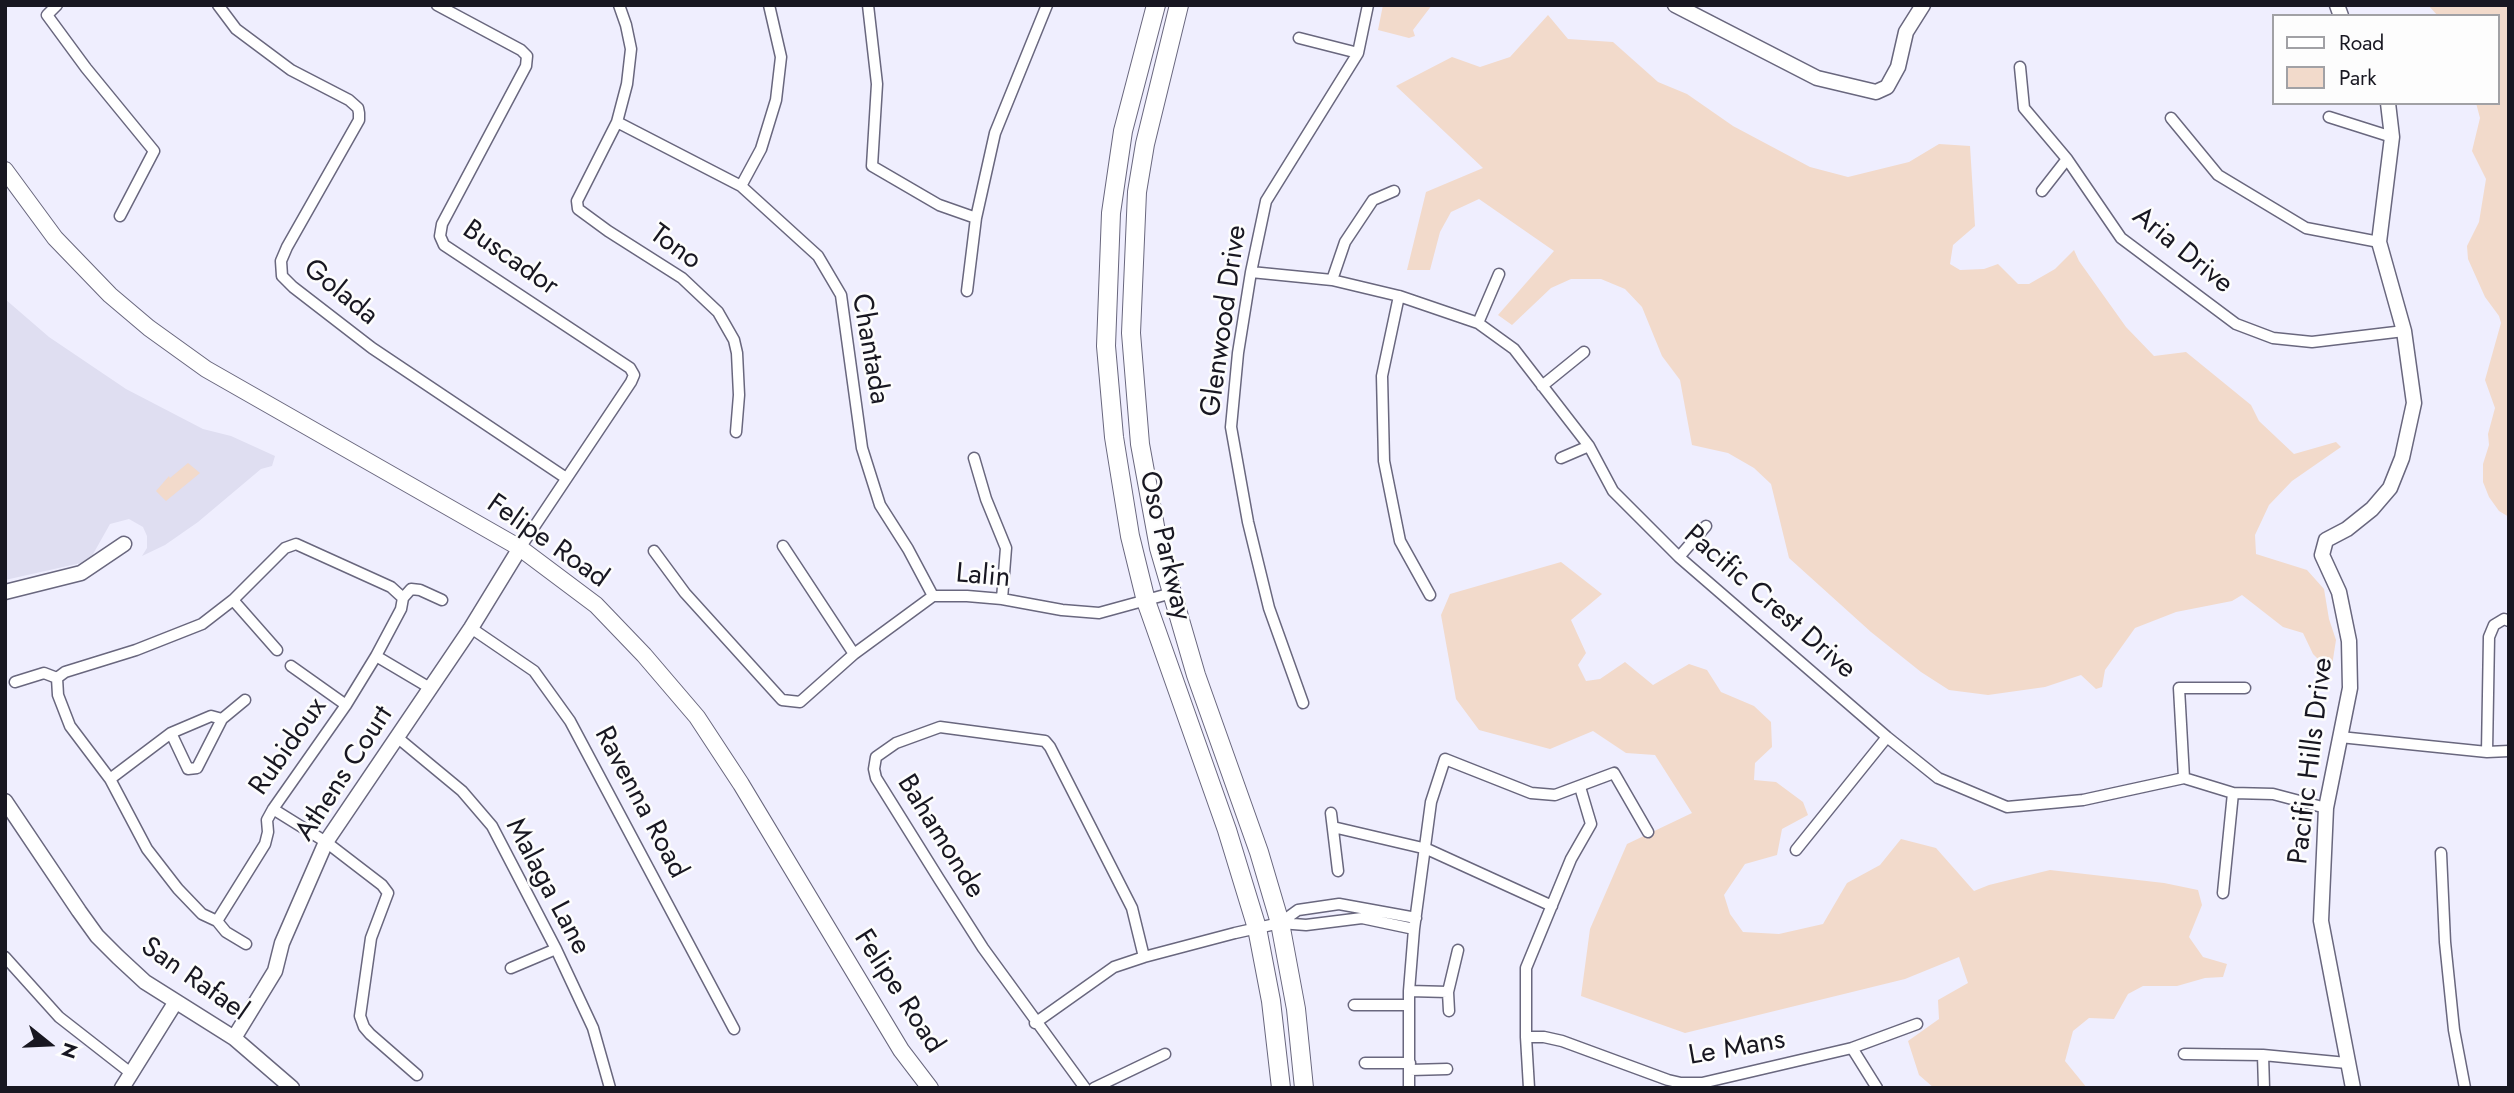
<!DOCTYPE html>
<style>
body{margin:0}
#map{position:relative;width:2514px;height:1093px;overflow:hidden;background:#efeefe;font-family:Jost,sans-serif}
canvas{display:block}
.frame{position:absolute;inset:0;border:7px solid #181721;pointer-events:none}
.legend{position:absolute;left:2272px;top:14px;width:228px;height:91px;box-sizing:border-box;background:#fdfdfd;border:2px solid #a1a1a5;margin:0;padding:9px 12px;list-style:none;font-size:21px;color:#181721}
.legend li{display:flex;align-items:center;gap:14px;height:35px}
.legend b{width:35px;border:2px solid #a1a1a5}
.north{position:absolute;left:14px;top:1009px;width:70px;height:70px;-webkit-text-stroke:5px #fdfdfd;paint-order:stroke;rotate:108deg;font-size:19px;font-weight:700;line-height:28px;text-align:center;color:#181721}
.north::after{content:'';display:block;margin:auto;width:24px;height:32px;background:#181721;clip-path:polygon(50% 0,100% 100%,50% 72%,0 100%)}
</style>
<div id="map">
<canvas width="2514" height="1093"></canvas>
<div class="frame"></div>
<ul class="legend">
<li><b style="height:9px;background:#fff"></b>Road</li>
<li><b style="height:19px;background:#f2dacb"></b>Park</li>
</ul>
<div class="north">N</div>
</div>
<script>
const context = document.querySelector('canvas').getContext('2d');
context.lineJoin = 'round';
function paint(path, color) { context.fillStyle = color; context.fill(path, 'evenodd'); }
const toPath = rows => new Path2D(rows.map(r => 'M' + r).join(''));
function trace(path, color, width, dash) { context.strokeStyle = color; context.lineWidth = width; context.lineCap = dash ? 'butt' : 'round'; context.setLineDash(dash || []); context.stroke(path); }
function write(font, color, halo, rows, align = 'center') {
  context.font = font + ' Jost,sans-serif'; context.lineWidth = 5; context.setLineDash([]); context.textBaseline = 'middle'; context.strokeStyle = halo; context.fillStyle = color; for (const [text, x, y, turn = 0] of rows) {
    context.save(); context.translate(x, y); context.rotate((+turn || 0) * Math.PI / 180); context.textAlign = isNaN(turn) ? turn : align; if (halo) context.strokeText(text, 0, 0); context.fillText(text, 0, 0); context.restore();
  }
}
const built = toPath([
 [5,299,49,337,126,389,203,429,231,436,275,456,272,466,261,469,198,522,165,545,142,556,147,548,147,536,143,527,129,519,110,524,92,556,81,563,5,580]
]);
const green = toPath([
 [1383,5,1432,5,1413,30,1415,36,1409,38,1378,30],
 [2428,5,2509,5,2509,517,2499,511,2489,497,2483,482,2483,464,2489,445,2488,434,2495,408,2485,380,2501,323,2499,316,2485,297,2468,259,2467,246,2479,222,2486,179,2472,151,2480,118,2476,103,2498,103,2498,16,2438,16],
 [1548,15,1568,39,1613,42,1658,82,1687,94,1733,126,1810,167,1848,177,1909,162,1939,144,1970,146,1975,226,1953,245,1950,264,1960,270,1984,269,1998,264,2018,284,2029,284,2055,269,2074,250,2079,261,2126,327,2154,356,2186,352,2251,405,2259,421,2294,454,2336,442,2341,447,2292,481,2269,505,2255,535,2256,554,2307,570,2324,589,2329,619,2336,640,2331,672,2313,654,2303,633,2283,627,2242,595,2232,601,2176,612,2135,628,2105,670,2102,687,2096,689,2081,675,2045,687,1988,695,1949,690,1921,672,1871,632,1789,558,1771,484,1754,468,1728,453,1692,445,1680,380,1662,356,1642,307,1625,289,1601,279,1571,279,1551,288,1512,325,1498,315,1554,251,1479,199,1451,212,1440,232,1430,270,1407,270,1426,192,1483,168,1396,86,1452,57,1480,67,1510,57],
 [188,463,200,473,166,501,156,491,169,476,170,478],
 [1561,562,1602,594,1571,620,1586,653,1578,665,1586,681,1600,679,1625,662,1653,685,1689,664,1707,670,1721,692,1754,706,1771,722,1772,747,1755,763,1754,780,1776,782,1803,802,1808,815,1782,829,1777,855,1745,864,1724,895,1730,914,1743,932,1779,934,1823,924,1847,883,1880,865,1901,839,1936,848,1974,891,1989,885,2050,870,2164,883,2198,890,2202,905,2189,937,2203,957,2227,964,2223,977,2205,978,2177,986,2143,986,2128,994,2114,1019,2089,1018,2073,1031,2065,1061,2087,1088,1934,1088,1919,1075,1908,1041,1939,1019,1938,1000,1968,983,1959,957,1905,979,1685,1033,1581,996,1590,929,1627,844,1692,813,1655,755,1626,753,1593,731,1550,749,1479,730,1456,699,1441,615,1450,594]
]);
const minor = toPath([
 [57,5,47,15,86,68,154,151,120,216],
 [218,5,236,29,291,70,349,100,358,108,359,113,359,120,287,247,281,261,282,276,293,287,372,348,566,478],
 [437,5,521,50,527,56,526,66,442,224,440,236,444,245,630,368,634,375,631,382,520,548],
 [619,5,626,25,631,49,627,84,617,122,577,201,578,209,608,231,682,278,718,312,734,340,737,353,739,395,736,432],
 [868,5,877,84,872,166,939,205,976,218],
 [1299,38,1358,53],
 [2020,67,2024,108,2067,159,2121,238,2236,324,2273,338,2312,342,2404,331],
 [2329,117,2392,137],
 [2171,118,2218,175,2306,228,2379,242],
 [617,122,741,186,818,256,841,295,862,448,880,505,908,549,933,596],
 [741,186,761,149,776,100,781,57,769,5],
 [2042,191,2067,159],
 [1251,272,1332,280,1399,296,1478,323,1514,349,1589,446,1613,491,1679,557,1887,737,1938,778,2007,807,2083,800,2184,778,2233,793,2273,794,2326,808],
 [1332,280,1345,242,1373,200,1394,191],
 [967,291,976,218,995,133,1047,5],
 [1399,296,1382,376,1384,461,1400,541,1430,595],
 [1478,323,1499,274],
 [1542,386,1584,352],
 [974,458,986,499,1006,548,1002,599],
 [1561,458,1589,446],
 [783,546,854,654],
 [654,551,685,593,782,700,800,702,854,654,933,596,967,596,1002,599,1062,610,1099,613,1172,593],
 [1679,557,1706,526],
 [403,598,411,589,420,590,442,600],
 [233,600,277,650],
 [471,628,534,671,570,721,734,1029],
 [376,656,430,688],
 [291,666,346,705],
 [57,678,65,672,136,650,202,624,233,600,285,548,296,544,391,587,403,598],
 [57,678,58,695,70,726,110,779,147,849,178,889,202,914,217,921],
 [15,682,44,673,57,678],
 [1303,703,1269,608,1248,522,1231,427,1238,353,1251,272,1266,201,1358,53,1368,5],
 [171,733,188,769,197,768,222,719,245,700],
 [2340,737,2487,752,2509,751],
 [398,738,462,791,492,826,556,949,593,1028,610,1088],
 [2487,752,2489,637,2494,625,2504,619,2509,621],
 [2184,778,2179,688,2245,688],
 [110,779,171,733,211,716,222,719],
 [273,809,326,842,382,885,388,893,371,938,360,1016,364,1027,370,1034,417,1075],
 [1331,813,1338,871],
 [1333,827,1427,849,1552,906],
 [1796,850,1887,737],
 [2441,853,2445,942,2454,1030,2465,1088],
 [2223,893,2233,793],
 [217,921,265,844,268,832,267,820,273,809,346,705,376,656,401,609,403,598],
 [217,921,226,932,246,944],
 [1280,923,1298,910,1339,904,1416,918],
 [5,957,59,1017,132,1074],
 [511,968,556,949],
 [1409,991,1448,992,1458,950],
 [1448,992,1449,1011],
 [1354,1005,1409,1005],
 [1035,1023,1114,967,1144,957,1235,933,1280,923,1306,925,1362,918,1414,929],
 [1526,1037,1544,1037,1562,1041,1668,1080,1681,1083,1702,1083,1852,1048,1917,1024],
 [1852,1048,1877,1088],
 [2184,1054,2263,1055,2347,1063],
 [2263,1055,2264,1088],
 [1365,1063,1410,1063],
 [1410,1070,1447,1069],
 [1085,1088,983,948,939,879,876,778,874,769,876,757,896,743,940,727,1045,741,1050,747,1132,908,1144,957],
 [1094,1088,1165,1054],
 [1409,1088,1409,991,1414,929,1431,802,1445,759,1531,793,1555,795,1614,773,1648,832],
 [1529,1088,1526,1037,1526,968,1571,859,1591,824,1580,787]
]);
const tertiary = toPath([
 [1675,5,1817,78,1876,92,1887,87,1898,67,1906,32,1923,5],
 [2337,5,2341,16],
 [5,592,81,573,124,544],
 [5,801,79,911,97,936,118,957,145,982,234,1038,292,1088],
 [234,1038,275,971,282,943,326,842,471,628,520,548],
 [122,1088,175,1003],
 [2353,1088,2321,921,2326,808,2350,688,2349,641,2339,592,2322,555,2326,540,2347,529,2372,509,2390,488,2402,458,2414,403,2404,331,2379,242,2392,137,2388,103]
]);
const secondary = toPath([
 [5,170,55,238,110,295,149,328,206,369,520,548,596,605,644,655,697,717,741,784,901,1050,930,1088]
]);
const primary = toPath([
 [1156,5,1123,131,1111,213,1106,346,1114,437,1130,536,1146,601,1227,830,1257,928,1271,1001,1281,1088],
 [1179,5,1145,144,1137,192,1131,333,1140,444,1159,548,1196,675,1259,852,1280,923,1296,1009,1304,1088]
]);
const streetNames = [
 ["Tono",675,248,36],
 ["Aria Drive",2182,251,39],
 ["Buscador",510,259,35],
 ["Golada",340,293,39],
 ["Glenwood Drive",1225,321,-82],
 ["Chantada",869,349,80],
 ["Felipe Road",547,542,35],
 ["Oso Parkway",1164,546,77],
 ["Lalin",983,577,5],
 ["Pacific Crest Drive",1769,603,41],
 ["Rubidoux",289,747,-55],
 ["Pacific Hills Drive",2312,761,-83],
 ["Athens Court",345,774,-57],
 ["Ravenna Road",640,803,62],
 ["Bahamonde",940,837,58],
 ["Malaga Lane",547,887,62],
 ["San Rafael",194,980,35],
 ["Felipe Road",898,992,57],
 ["Le Mans",1737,1049,-10]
];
paint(built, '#dfdef1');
paint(green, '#f2dacb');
trace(minor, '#69677e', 13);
trace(tertiary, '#69677e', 17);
trace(secondary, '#69677e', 18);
trace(primary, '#69677e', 20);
trace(minor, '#fff', 10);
trace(tertiary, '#fff', 14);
trace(secondary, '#fff', 16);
trace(primary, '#fff', 18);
write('28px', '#181721', '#fdfdfd', streetNames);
</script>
